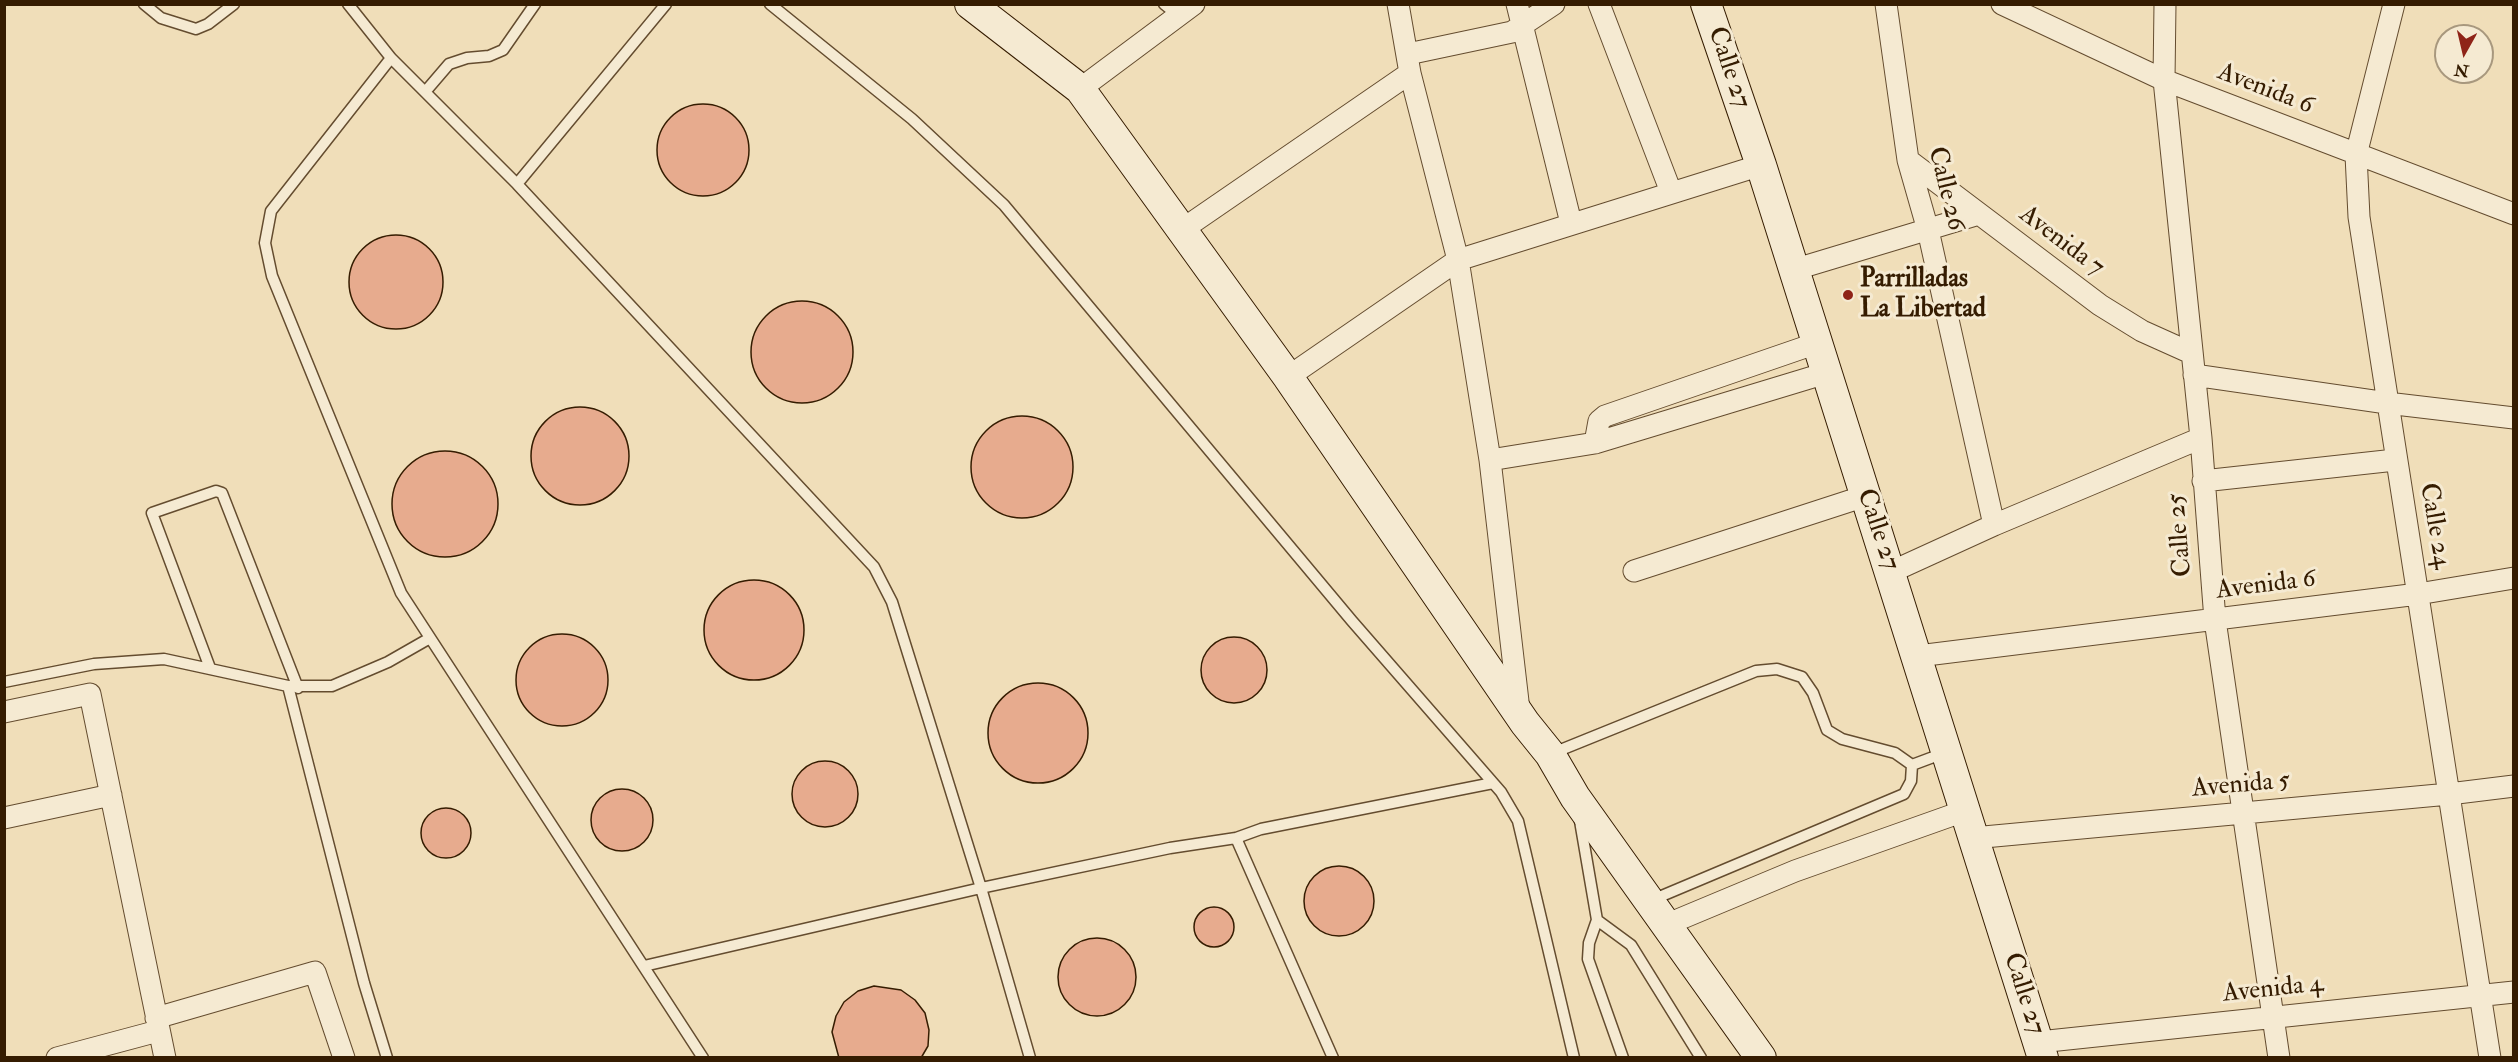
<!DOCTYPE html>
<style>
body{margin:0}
#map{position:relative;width:2518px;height:1062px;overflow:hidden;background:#f0deb9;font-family:"IM FELL Double Pica",serif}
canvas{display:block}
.frame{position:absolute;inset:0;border:6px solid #351c01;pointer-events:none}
.north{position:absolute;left:2434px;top:24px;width:60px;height:60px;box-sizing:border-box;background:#f5ead2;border:2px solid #a8987e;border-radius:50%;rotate:188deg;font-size:16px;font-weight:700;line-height:24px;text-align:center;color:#351c01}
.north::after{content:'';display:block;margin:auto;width:21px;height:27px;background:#8f2418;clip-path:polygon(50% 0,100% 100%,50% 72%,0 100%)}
</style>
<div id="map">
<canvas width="2518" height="1062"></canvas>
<div class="frame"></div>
<div class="north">N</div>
</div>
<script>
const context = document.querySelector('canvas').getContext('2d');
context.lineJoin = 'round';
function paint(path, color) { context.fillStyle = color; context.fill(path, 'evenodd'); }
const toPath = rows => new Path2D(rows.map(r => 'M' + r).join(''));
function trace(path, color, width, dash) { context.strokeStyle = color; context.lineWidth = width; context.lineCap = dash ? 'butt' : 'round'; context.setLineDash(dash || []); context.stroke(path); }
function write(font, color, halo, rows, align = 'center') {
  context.font = font + ' "IM FELL Double Pica",serif'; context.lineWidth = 6; context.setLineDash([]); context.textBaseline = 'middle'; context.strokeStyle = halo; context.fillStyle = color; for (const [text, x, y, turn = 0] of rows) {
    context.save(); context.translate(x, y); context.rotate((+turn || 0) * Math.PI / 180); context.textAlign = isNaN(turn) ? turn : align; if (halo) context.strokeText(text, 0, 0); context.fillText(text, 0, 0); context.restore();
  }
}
const building = toPath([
 '657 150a46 46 0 1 1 92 0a46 46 0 1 1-92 0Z',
 '349 282a47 47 0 1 1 94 0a47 47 0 1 1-94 0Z',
 '751 352a51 51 0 1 1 102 0a51 51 0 1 1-102 0Z',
 '531 456a49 49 0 1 1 98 0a49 49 0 1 1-98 0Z',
 '971 467a51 51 0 1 1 102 0a51 51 0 1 1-102 0Z',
 '392 504a53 53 0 1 1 106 0a53 53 0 1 1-106 0Z',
 '704 630a50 50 0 1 1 100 0a50 50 0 1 1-100 0Z',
 '516 680a46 46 0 1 1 92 0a46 46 0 1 1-92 0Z',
 '1201 670a33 33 0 1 1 66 0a33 33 0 1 1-66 0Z',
 '988 733a50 50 0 1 1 100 0a50 50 0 1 1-100 0Z',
 '792 794a33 33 0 1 1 66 0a33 33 0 1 1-66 0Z',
 '591 820a31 31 0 1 1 62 0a31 31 0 1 1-62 0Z',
 '421 833a25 25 0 1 1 50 0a25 25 0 1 1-50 0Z',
 '1304 901a35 35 0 1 1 70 0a35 35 0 1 1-70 0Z',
 '1194 927a20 20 0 1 1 40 0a20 20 0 1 1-40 0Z',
 '1058 977a39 39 0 1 1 78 0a39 39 0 1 1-78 0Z',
 [874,986,901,990,915,1000,925,1013,929,1030,928,1046,921,1058,839,1058,832,1032,836,1016,844,1002,858,991,874,986]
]);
const lane = toPath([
 [144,4,161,18,196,29,208,24,234,4],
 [348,4,391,58,517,184,874,567,892,602,981,888,1030,1058],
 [770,4,912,119,1004,205,1352,621,1501,792,1518,821,1574,1058],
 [1164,4,1179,16],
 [391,58,271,211,265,243,272,276,401,593,703,1058],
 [425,92,449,64,467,58,489,56,503,50,535,4],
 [517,184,666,4],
 [210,668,152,513,216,491,222,493,298,688],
 [4,682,94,664,164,659,288,686,332,686,388,662,430,638],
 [288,686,364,983,387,1058],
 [1553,753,1756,671,1777,669,1802,677,1813,693,1827,730,1842,739,1895,753,1912,765],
 [1580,821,1597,920,1589,943,1588,959,1623,1058],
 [1236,838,1333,1058],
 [1652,900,1904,794,1911,781,1912,765,1944,753],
 [1597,920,1631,945,1701,1058],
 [644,966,981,888,1170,848,1236,838,1261,829,1493,783]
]);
const street = toPath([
 [1398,4,1410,73,1458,260,1490,460,1519,710],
 [1517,4,1571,223],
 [1599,4,1671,192],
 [1886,4,1908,160,1928,230,1994,525],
 [2002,4,2164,80,2514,214],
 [2165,4,2164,80,2201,438,2215,620,2279,1058],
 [2394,4,2356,155,2359,217,2490,1058],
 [1408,54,1512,32,1554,4],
 [1080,89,1194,4],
 [1908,160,2100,305,2142,331,2191,353],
 [1183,229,1410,73],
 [1793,270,1979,214],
 [2194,375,2387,403,2514,418],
 [1288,377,1458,260,1761,165],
 [1595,443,1599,421,1605,416,1817,343],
 [1490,460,1595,443,1826,373],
 [2203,481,2395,460],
 [1634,571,1865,496],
 [1891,572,1994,525,2201,438],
 [1918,656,2418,594,2514,578],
 [4,712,90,694,165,1058],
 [4,818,111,795],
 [1973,838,2449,794,2514,786],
 [1668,924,1795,871,1964,811],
 [156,1018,315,972,344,1058],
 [2039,1042,2514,992],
 [57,1058,158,1031]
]);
const secondary = toPath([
 [970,4,1080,89,1288,377,1525,723,1550,754,1575,797,1761,1058],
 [1706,4,1761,165,2043,1058]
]);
const markers = [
 [1848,295,6,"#8f2418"]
];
const streetNames = [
 ["Calle 27",1728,68,71],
 ["Avenida 6",2265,90,21],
 ["Calle 26",1945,189,76],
 ["Avenida 7",2061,242,37],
 ["Calle 24",2434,526,80],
 ["Calle 27",1877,530,71],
 ["Calle 25",2181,535,-95],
 ["Avenida 6",2266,586,-7],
 ["Avenida 5",2241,786,-5],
 ["Avenida 4",2273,990,-6],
 ["Calle 27",2023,994,72]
];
const poiNames = [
 ["Parrilladas",1860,280],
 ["La Libertad",1860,310]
];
paint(building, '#e7ab8e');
trace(building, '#351c01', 1.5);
trace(lane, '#644c2f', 13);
trace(street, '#644c2f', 23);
trace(secondary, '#351c01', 32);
trace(lane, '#f5ead2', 10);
trace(street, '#f5ead2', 21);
trace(secondary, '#f5ead2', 30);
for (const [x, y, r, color] of markers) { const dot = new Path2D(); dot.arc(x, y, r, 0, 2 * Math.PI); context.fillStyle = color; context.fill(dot); trace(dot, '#f5ead2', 2); }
write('26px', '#351c01', '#f5ead2', streetNames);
write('bold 26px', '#351c01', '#f5ead2', poiNames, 'left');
</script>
